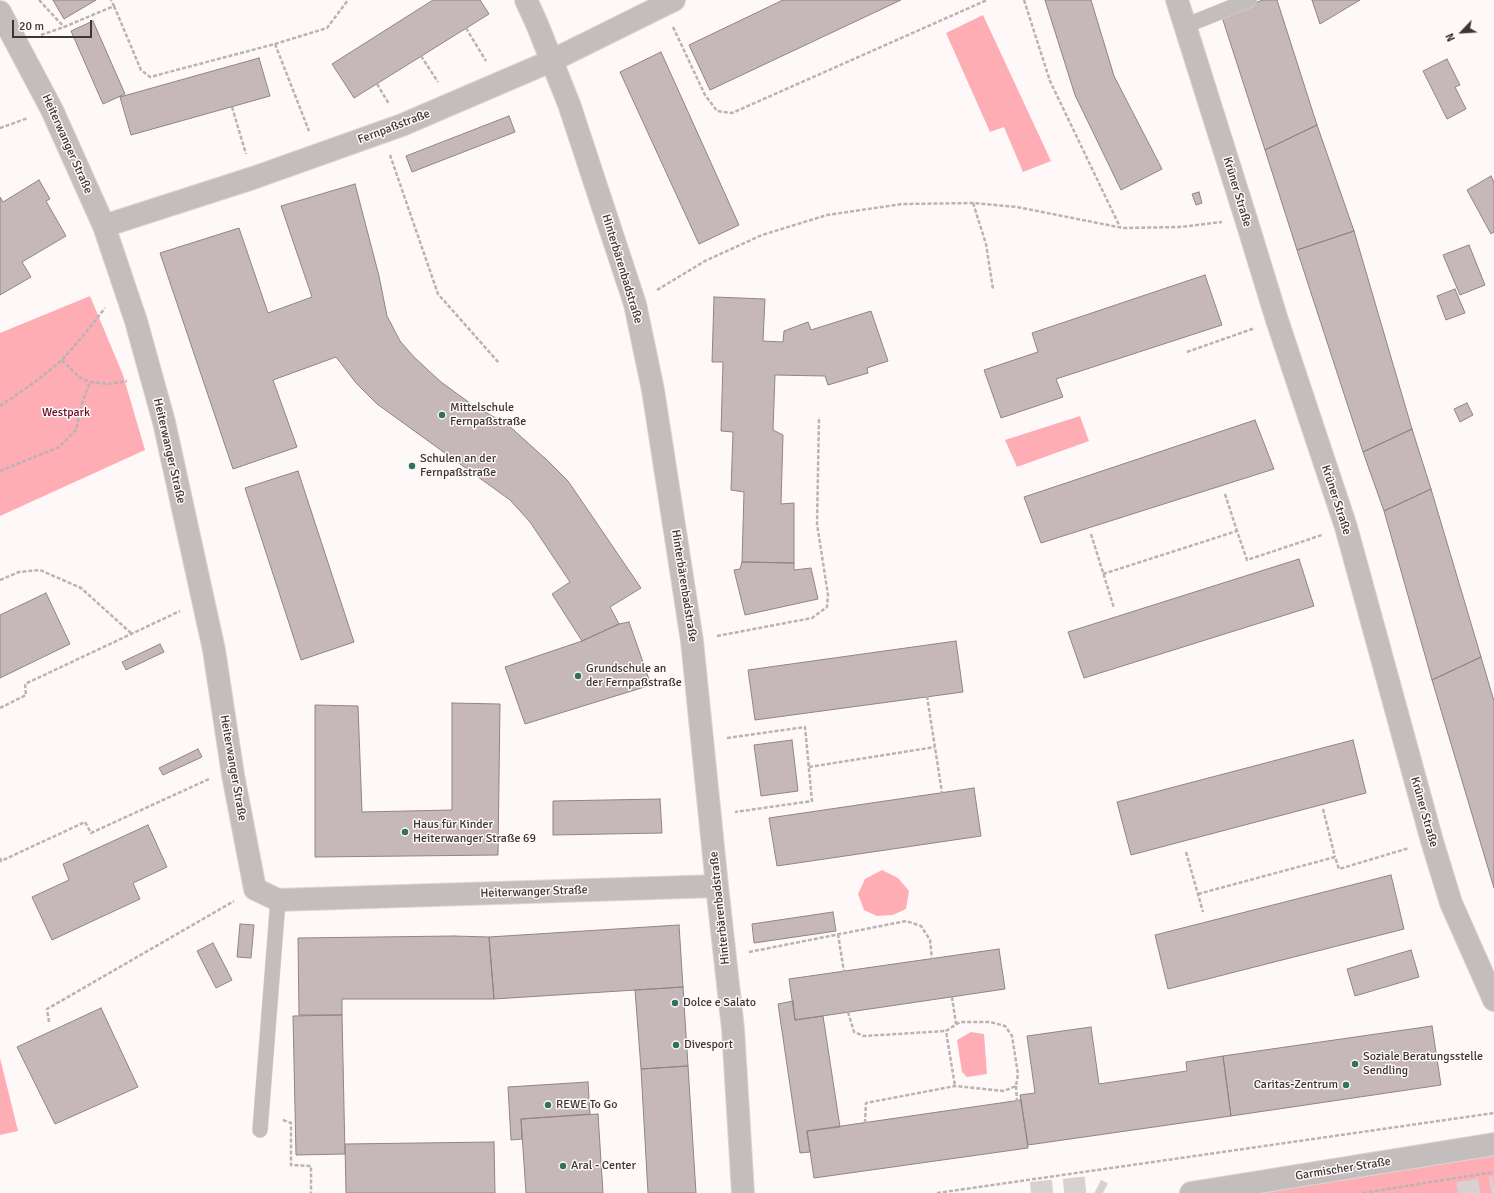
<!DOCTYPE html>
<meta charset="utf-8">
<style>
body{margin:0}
#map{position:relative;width:1494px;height:1193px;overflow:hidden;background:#fff8f9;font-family:Signika,sans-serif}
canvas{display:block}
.north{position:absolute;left:1442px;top:12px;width:40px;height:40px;-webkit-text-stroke:3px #fff8f9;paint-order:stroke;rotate:245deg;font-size:11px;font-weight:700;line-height:16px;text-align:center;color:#3b3535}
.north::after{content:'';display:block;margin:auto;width:14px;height:18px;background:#3b3535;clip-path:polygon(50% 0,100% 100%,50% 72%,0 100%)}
.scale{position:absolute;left:12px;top:20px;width:80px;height:18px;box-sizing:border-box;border:2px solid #3b3535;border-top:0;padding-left:5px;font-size:12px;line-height:14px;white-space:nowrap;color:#3b3535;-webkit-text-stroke:3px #fff8f9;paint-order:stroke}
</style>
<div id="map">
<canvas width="1494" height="1193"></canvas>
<div class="north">N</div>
<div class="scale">20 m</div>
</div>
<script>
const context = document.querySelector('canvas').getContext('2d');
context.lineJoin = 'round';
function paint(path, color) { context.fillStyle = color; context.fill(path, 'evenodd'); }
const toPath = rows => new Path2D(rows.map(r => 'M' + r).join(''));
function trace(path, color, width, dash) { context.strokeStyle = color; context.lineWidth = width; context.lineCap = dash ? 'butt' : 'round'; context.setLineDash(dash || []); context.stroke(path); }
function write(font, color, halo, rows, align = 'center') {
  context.font = font + ' Signika,sans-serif'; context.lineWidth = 3; context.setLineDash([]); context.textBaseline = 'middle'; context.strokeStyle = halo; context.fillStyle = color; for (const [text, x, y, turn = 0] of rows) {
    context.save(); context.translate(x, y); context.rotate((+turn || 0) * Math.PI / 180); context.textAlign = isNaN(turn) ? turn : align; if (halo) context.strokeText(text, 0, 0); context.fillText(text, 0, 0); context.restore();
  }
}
const green = toPath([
 [983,15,1051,161,1023,172,1004,127,990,132,946,33],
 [90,296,123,375,145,450,0,516,0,333],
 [1080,416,1089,441,1017,467,1005,440],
 [882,870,898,878,909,891,906,909,893,915,877,916,864,910,858,894,865,879],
 [971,1032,984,1034,987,1074,967,1077,962,1072,957,1040],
 [0,1058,18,1131,0,1135],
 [1494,1154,1494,1193,1254,1193,1364,1177]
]);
const building = toPath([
 [53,0,96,0,64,19,53,0],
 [433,0,480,0,489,14,354,98,332,64,433,0],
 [783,0,901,0,710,90,689,45,783,0],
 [1045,0,1091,0,1114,76,1162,169,1121,190,1075,95,1045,0],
 [1263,0,1277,0,1317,125,1265,150,1221,14,1263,0],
 [1312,0,1360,0,1320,24,1312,0],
 [93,21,125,94,103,104,71,31,93,21],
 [661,52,739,225,699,244,620,72,661,52],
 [259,58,270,96,131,135,120,97,259,58],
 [1447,59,1460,85,1455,87,1466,109,1447,119,1423,71,1447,59],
 [509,116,515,132,412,172,406,156,509,116],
 [1317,125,1354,231,1297,250,1265,150,1317,125],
 [1491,176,1494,182,1494,232,1491,234,1467,190,1491,176],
 [39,180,50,199,46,201,66,236,22,262,31,277,0,295,0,197,3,202,39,180],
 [355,184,379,276,387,316,400,341,414,357,441,382,474,406,507,424,548,461,568,481,641,588,610,607,619,624,582,641,552,594,570,582,530,522,510,500,377,404,356,383,336,357,273,380,297,447,233,469,160,253,239,228,268,313,312,297,281,206,355,184],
 [1199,192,1202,203,1196,205,1192,194,1199,192],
 [1354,231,1412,429,1363,452,1297,250,1354,231],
 [1469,245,1485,285,1460,295,1443,255,1469,245],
 [1205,275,1222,325,1056,379,1063,397,1001,418,984,370,1038,352,1032,333,1205,275],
 [1455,289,1465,313,1446,320,1437,296,1455,289],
 [714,297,765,299,763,341,783,342,784,331,808,322,811,330,871,311,888,361,867,368,868,373,828,385,825,376,775,375,773,430,783,435,781,504,794,503,794,563,742,562,744,492,731,490,733,432,721,431,723,362,712,362,714,297],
 [1467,403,1473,415,1460,422,1454,409,1467,403],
 [1255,420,1274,469,1041,543,1024,497,1255,420],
 [1412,429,1431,489,1384,511,1363,452,1412,429],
 [298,471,354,642,301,660,245,488,298,471],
 [1431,489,1481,657,1432,680,1384,511,1431,489],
 [1299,559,1314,606,1084,678,1068,632,1299,559],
 [742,562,794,563,794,570,811,568,818,599,745,615,734,570,740,569,742,562],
 [46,593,70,644,0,678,0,615,46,593],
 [629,622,651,685,525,724,505,667,582,641,619,624,629,622],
 [956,641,963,692,755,720,748,670,956,641],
 [160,644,164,652,126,670,122,662,160,644],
 [1481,657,1494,701,1494,888,1432,680,1481,657],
 [452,703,500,704,498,855,315,857,315,705,358,706,362,812,452,810,452,703],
 [792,740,798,791,761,796,754,745,792,740],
 [1353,740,1366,793,1131,855,1117,802,1353,740],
 [198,749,202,757,163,775,159,768,198,749],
 [974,788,981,836,777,866,769,818,974,788],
 [660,799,662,833,553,835,553,801,660,799],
 [148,825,167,867,133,883,140,899,52,940,32,897,69,880,63,864,148,825],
 [1391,875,1404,929,1168,989,1155,935,1391,875],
 [833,912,836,931,754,943,752,924,833,912],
 [240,924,254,925,251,958,237,957,240,924],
 [679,925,683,987,494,999,489,937,679,925],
 [454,936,489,937,494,999,342,999,342,1015,299,1015,298,938,454,936],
 [213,943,232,980,216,988,197,951,213,943],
 [999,949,1005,989,795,1020,789,979,999,949],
 [1411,950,1419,977,1355,996,1347,969,1411,950],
 [683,987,688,1066,641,1069,635,990,683,987],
 [793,1001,795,1020,823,1016,840,1127,807,1131,810,1152,800,1153,778,1004,793,1001],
 [101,1008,138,1087,55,1124,17,1047,101,1008],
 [342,1015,345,1154,296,1155,293,1016,342,1015],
 [1432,1026,1441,1085,1231,1116,1223,1056,1432,1026],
 [1091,1027,1099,1084,1187,1071,1186,1062,1223,1056,1231,1116,1028,1145,1020,1095,1035,1093,1027,1036,1091,1027],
 [688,1066,696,1193,648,1193,641,1069,688,1066],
 [588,1082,590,1114,521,1119,522,1139,511,1140,508,1087,588,1082],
 [1021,1100,1028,1148,814,1178,807,1131,1021,1100],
 [598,1114,603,1193,526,1193,521,1119,598,1114],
 [494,1142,495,1193,346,1193,345,1144,494,1142]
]);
const trunkTunnel = toPath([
 [1458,1193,1494,1187]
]);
const motorwayTunnel = toPath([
 [1031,1193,1091,1187,1103,1193]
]);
const path = toPath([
 [39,0,64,27],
 [1024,0,1050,81,1120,227],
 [114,6,141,70,150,77,275,44,327,28,348,0],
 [673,27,705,95,717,111,732,113,987,0],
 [466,28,486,61],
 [41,35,64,27,114,6,111,0],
 [275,44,309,131],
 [421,56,438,82],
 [377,84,389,104],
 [232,107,246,154],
 [0,128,28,118],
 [390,155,438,294,499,363],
 [973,203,986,244,993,289],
 [657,290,705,261,762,235,827,215,902,204,973,203,1017,207,1123,228,1180,227,1222,222],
 [1187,352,1255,328],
 [62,360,79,377,90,382,109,384,127,381],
 [0,406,35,382,62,360,83,336,105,308],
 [0,471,59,447,76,430,81,406,90,382],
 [1225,494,1237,531],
 [1091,534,1114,608],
 [1103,574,1237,531,1247,560,1322,535],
 [0,580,19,572,40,570,81,588,132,634],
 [717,636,812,618,827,607,828,595,817,524,819,417],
 [927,696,942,793],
 [0,708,26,695,25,684,180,611],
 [727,738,805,727,812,801,735,812],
 [809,767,935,747],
 [1323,809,1335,857],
 [1186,852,1203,912],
 [0,858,1,861,85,822,91,833,209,779],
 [1198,894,1335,857,1339,869,1409,848],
 [838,934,844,972],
 [749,952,906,921,921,926,930,940,932,959],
 [952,997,956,1024],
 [848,1012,854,1032,864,1036,946,1031],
 [49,1022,47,1009,234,901],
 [1016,1086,1017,1101],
 [283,1120,291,1123,291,1165,311,1166,311,1193],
 [865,1123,866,1103,955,1086,1004,1091,1016,1086,1018,1074,1012,1036,1005,1026,990,1022,960,1022,946,1031,955,1086],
 [937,1193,1494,1113],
 [1363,1193,1494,1172]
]);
const service = toPath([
 [1185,26,1249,0],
 [260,1130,278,900]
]);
const minor = toPath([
 [526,0,537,24,569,104,635,304,653,390,692,641,717,886,733,1029,743,1193],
 [1177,0,1246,219,1277,320,1346,527,1432,841,1451,903,1494,1000],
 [0,12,52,110,104,226,136,321,164,422,214,650,233,775,255,889,278,900,717,886],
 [104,226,253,178,402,125,551,61,674,0]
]);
const tertiary = toPath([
 [1191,1193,1494,1144]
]);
const markers = [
 [442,415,4,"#307161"],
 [412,466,4,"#307161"],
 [578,676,4,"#307161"],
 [405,832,4,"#307161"],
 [675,1003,4,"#307161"],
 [676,1045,4,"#307161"],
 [1355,1064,4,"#307161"],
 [1346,1085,4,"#307161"],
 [548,1105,4,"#307161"],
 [563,1166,4,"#307161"]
];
const streetNames = [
 ["Fernpaßstraße",394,127,-21],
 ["Heiterwanger Straße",67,144,66],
 ["Krüner Straße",1237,192,73],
 ["Hinterbärenbadstraße",622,269,73],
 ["Heiterwanger Straße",169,451,77],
 ["Krüner Straße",1336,500,72],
 ["Hinterbärenbadstraße",684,586,81],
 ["Heiterwanger Straße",233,768,80],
 ["Krüner Straße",1424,812,74],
 ["Heiterwanger Straße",534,892,-2],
 ["Hinterbärenbadstraße",720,908,-96],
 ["Garmischer Straße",1343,1169,-9]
];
const poiNames = [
 ["Mittelschule",450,408],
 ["Fernpaßstraße",450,422],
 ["Schulen an der",420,459],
 ["Fernpaßstraße",420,473],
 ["Grundschule an",586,669],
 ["der Fernpaßstraße",586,683],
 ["Haus für Kinder",413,825],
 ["Heiterwanger Straße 69",413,839],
 ["Dolce e Salato",683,1003],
 ["Divesport",684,1045],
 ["Soziale Beratungsstelle",1363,1057],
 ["Sendling",1363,1071],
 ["Caritas-Zentrum",1338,1085,"right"],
 ["REWE To Go",556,1105],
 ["Aral - Center",571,1166]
];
const parkNames = [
 ["Westpark",66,413]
];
paint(green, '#feadb5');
paint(building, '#c6b7b8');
trace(building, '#928485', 1);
trace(trunkTunnel, '#d8d1d2', 22, [22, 11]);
trace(motorwayTunnel, '#d8d1d2', 22, [22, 11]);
trace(service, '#dcd5d6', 16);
trace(minor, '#dcd5d6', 24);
trace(tertiary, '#dcd5d6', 24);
trace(path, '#bab3b4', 2.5, [4, 2]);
trace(service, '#c4bdbe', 15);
trace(minor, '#c4bdbe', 22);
trace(tertiary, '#c4bdbe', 22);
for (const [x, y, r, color] of markers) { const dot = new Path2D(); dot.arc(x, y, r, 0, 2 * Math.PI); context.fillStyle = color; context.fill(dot); trace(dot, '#fff8f9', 1.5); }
write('12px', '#3b3535', '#fff8f9', streetNames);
write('12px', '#3b3535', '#fff8f9', poiNames, 'left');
write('12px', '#670b24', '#fff8f9', parkNames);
</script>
